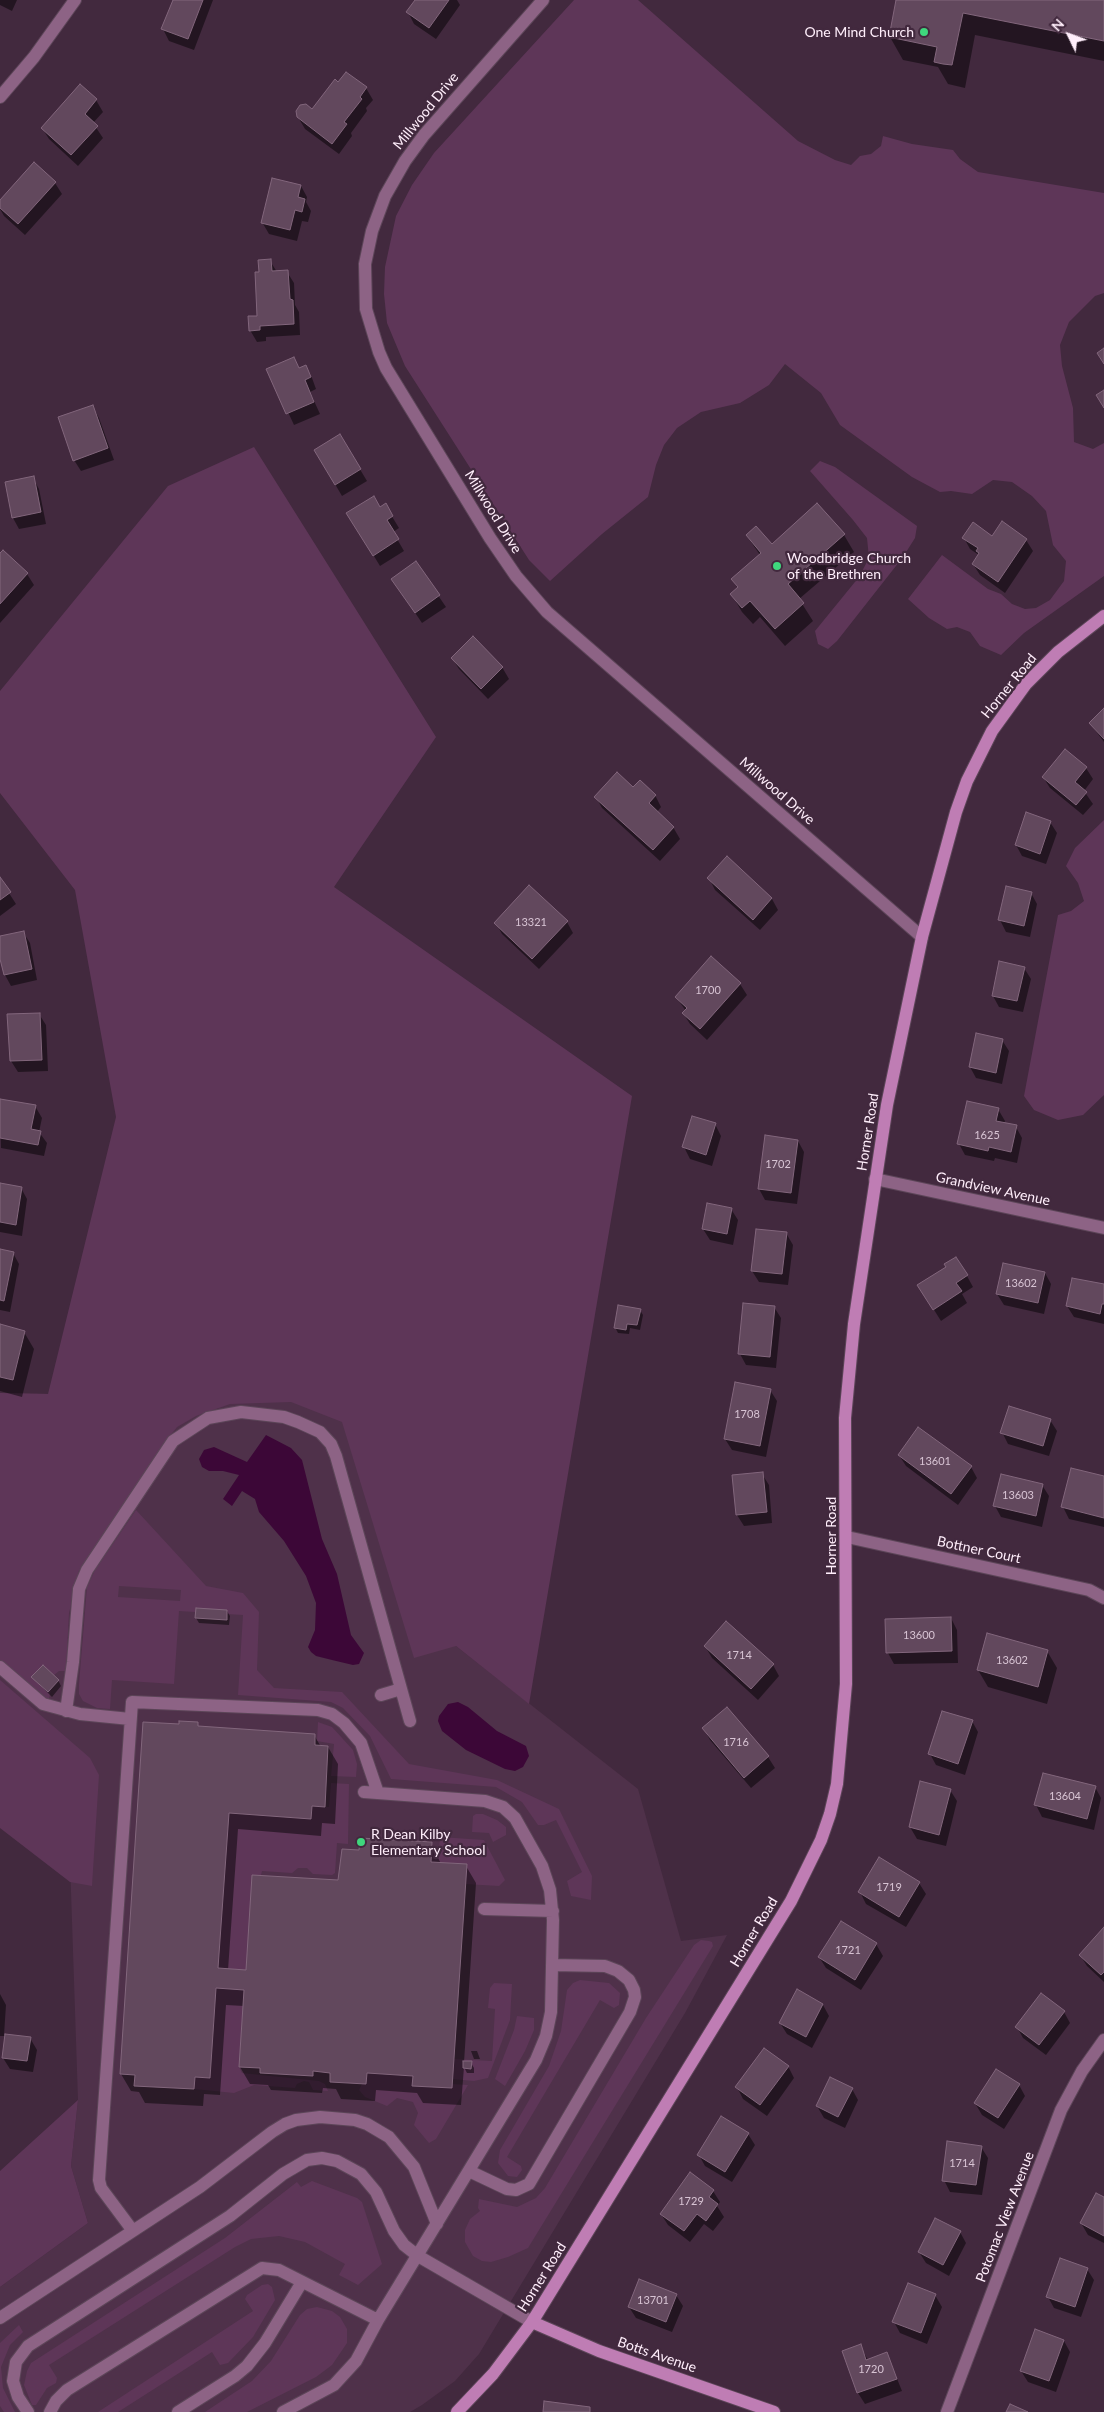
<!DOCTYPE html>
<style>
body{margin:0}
#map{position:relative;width:1104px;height:2412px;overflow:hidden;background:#42293e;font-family:Lato,sans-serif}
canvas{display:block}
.north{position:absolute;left:1044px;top:10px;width:50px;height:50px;-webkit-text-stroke:4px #42293e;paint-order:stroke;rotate:312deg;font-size:14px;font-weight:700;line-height:20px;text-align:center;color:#ffeefb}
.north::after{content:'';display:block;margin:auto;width:18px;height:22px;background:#ffeefb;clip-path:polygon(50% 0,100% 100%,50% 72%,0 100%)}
</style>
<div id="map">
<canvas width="1104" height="2412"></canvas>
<div class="north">N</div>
</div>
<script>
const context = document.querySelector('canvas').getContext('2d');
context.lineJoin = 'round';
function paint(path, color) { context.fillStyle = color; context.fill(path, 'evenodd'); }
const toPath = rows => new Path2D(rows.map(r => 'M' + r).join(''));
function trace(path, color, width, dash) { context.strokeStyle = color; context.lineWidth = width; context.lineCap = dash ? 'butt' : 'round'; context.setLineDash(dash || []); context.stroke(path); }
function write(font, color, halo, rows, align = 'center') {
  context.font = font + ' Lato,sans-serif'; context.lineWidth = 4.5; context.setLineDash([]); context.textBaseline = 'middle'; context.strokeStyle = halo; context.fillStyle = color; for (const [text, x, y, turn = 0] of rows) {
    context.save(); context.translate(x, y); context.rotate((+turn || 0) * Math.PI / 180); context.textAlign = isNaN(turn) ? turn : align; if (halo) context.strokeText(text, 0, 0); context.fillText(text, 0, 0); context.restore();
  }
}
const built = toPath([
 [358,1325,456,1646,638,1789,681,1941,727,1935,685,2013,479,2354,455,2381,422,2405,410,2412,0,2412,0,2287,88,2223,71,2166,78,2100,68,1802,0,1735,0,1393,115,1395]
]);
const green = toPath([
 [574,0,638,0,798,141,835,160,851,165,860,156,871,154,881,146,883,136,912,144,953,150,960,159,978,172,1104,193,1104,293,1095,296,1069,322,1060,345,1062,366,1073,408,1074,442,1093,449,1104,443,1104,576,1024,633,1001,655,980,646,970,632,957,627,947,629,929,618,908,599,942,555,988,589,1001,594,1012,604,1025,609,1036,608,1050,600,1064,581,1066,561,1053,545,1046,511,1032,496,1012,482,993,480,972,494,951,491,940,492,912,477,840,425,821,393,785,364,769,385,740,403,701,412,677,428,664,445,656,465,648,497,602,534,550,581,529,560,405,366,387,323,384,294,385,267,396,216,412,185,434,153],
 [254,447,436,737,334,887,632,1096,529,1704,456,1646,414,1658,342,1422,291,1402,230,1404,196,1416,177,1427,166,1441,79,1571,69,1613,66,1671,59,1671,54,1675,43,1665,32,1677,48,1692,51,1689,49,1699,47,1700,0,1662,0,1393,48,1394,116,1117,75,890,0,793,0,691,168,486],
 [820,461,835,467,917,526,915,538,903,557,837,641,828,649,818,644,815,631,859,577,869,558,867,538,853,520,810,471],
 [1104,820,1104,1095,1083,1115,1058,1120,1034,1110,1024,1096,1058,915,1071,911,1084,901,1078,883,1066,866,1075,848],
 [136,1510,206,1586,243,1593,259,1612,257,1670,274,1688,342,1692,409,1764,497,1780,559,1809,592,1876,591,1900,571,1896,567,1881,582,1872,556,1820,544,1825,538,1825,522,1802,496,1787,391,1779,370,1736,343,1708,331,1702,238,1695,243,1615,179,1611,174,1684,112,1680,110,1709,97,1708,83,1701,79,1694,79,1684,87,1587,95,1570],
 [119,1586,181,1590,180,1601,118,1597],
 [0,1680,90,1758,99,1775,92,1886,70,1882,0,1828],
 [318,1722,332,1727,353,1750,357,1764,356,1777,331,1776,334,1744,317,1741],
 [331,1783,349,1784,348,1844,337,1843,335,1873,332,1875,313,1874,307,1868,298,1868,292,1873,262,1871,261,1875,253,1875,246,1970,218,1968,229,1813,311,1819,312,1806,329,1807],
 [476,1814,483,1814,497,1820,506,1827,506,1835,493,1842,489,1833,472,1832,473,1816],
 [440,1837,484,1840,505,1880,499,1886,465,1884,466,1864,431,1862,431,1850,439,1851],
 [701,1940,709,1941,712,1942,713,1946,528,2248,508,2257,491,2262,482,2261,473,2256,465,2242,465,2230,470,2219,480,2211,478,2208,479,2199,517,2207,536,2198,545,2188,646,2018,694,1945],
 [580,1980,609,1983,620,1993,619,2005,614,2008,600,2000,507,2157,521,2166,522,2170,517,2177,508,2176,498,2163,500,2150,549,2066,561,2031,567,1990,573,1983],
 [494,1983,512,1984,510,2020,488,2078,474,2081,452,2079,453,2059,492,2061,495,2009,488,2008,490,1988],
 [216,1988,244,1990,239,2067,242,2073,319,2081,325,2084,328,2091,313,2090,309,2082,304,2081,297,2084,295,2088,254,2085,234,2093,194,2089,195,2077,210,2078],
 [517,2016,534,2018,534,2030,525,2051,505,2086,495,2079,514,2030],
 [367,2073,413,2076,412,2086,451,2088,452,2084,468,2085,436,2139,429,2143,414,2125,418,2113,413,2102,397,2098,387,2106,365,2097,359,2090],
 [78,2100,71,2166,88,2223,0,2287,0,2171],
 [312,2181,357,2198,362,2202,382,2264,358,2285,339,2275,345,2264,305,2242,279,2236,251,2239,235,2247,49,2365,57,2378,56,2383,47,2388,36,2405,32,2405,24,2385,27,2371,31,2363,225,2238,297,2182,301,2187],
 [268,2284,272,2287,275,2300,253,2337,228,2363,220,2365,212,2352,118,2412,98,2412,253,2311,245,2299,247,2295,262,2285],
 [317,2307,332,2311,340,2317,347,2329,347,2343,332,2365,316,2377,247,2412,205,2412,252,2381,271,2361,300,2315,307,2309],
 [19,2325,23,2332,10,2345,1,2367,3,2388,15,2412,4,2412,0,2406,0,2343]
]);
const water = toPath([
 [266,1435,291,1448,302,1460,322,1539,337,1574,351,1635,364,1653,359,1664,353,1665,332,1660,316,1656,311,1652,308,1647,315,1630,316,1603,306,1576,284,1541,259,1512,255,1499,242,1491,232,1506,223,1499,239,1475,223,1471,209,1471,202,1467,199,1459,204,1450,214,1447,247,1462],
 [458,1702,468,1707,497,1731,526,1746,529,1756,523,1767,515,1771,505,1769,466,1750,442,1731,438,1721,439,1716,448,1704]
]);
const shadow = toPath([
 [0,0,17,0,12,11,0,5],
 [174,0,213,0,194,50,169,41,163,29],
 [417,0,457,0,460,5,436,39,414,24,408,12],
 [898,0,1104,0,1104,61,975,35,965,88,948,84,938,67,903,60,890,37],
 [338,83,366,88,373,100,366,108,367,111,351,133,352,136,339,154,305,129,298,117,313,111],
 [80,86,96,100,103,112,93,123,103,138,78,166,49,139,42,128],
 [55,183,62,194,25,235,4,216,0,209,0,202],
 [301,186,307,197,306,202,311,211,308,222,302,221,297,241,269,234,262,222],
 [270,261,277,272,287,272,294,283,295,305,299,312,300,335,266,337,266,341,257,342,250,330,259,317,260,273],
 [293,358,300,369,305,366,312,378,316,389,310,392,320,414,294,425,268,369],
 [93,407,99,418,114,460,81,471,74,460],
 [340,436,367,481,342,496,315,450],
 [33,478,39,489,46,524,19,529,13,518,6,483],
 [385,505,399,528,393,532,404,551,380,566,355,525],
 [844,535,854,552,799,599,813,621,785,646,760,617,753,624,742,612,732,595,738,589,733,579,760,555,747,536,772,545],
 [992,537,1026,540,1033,551,1005,593,980,575,973,564,979,555,970,549,964,538],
 [0,555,27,574,34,585,0,623],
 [416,563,446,607,422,623,393,580],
 [452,658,502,667,509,679,488,699,459,669],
 [1104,710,1104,742,1090,723],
 [1065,751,1086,768,1093,779,1084,791,1093,804,1083,815,1050,788,1043,777],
 [633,789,655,795,661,807,657,812,673,827,680,839,660,861,602,808,596,797],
 [1050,822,1057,833,1046,864,1022,856,1016,845],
 [727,858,772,899,778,910,760,930,715,890,709,878],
 [0,879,16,904,0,916],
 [1031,893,1037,904,1030,937,1006,932,1000,920],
 [567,922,573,933,539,969,502,934,496,923],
 [23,932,30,943,37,980,11,986,5,975,0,953,0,937],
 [1024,968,1031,979,1023,1012,999,1007,993,996],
 [740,984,747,995,707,1040,690,1024,683,1013,686,1011,676,997],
 [39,1014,46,1025,48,1071,18,1072,11,1061,9,1015],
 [1002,1040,1009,1051,1002,1084,976,1078,970,1067],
 [35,1106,42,1118,39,1132,47,1143,44,1156,1,1148,0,1108],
 [998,1109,1005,1121,1004,1124,1016,1127,1022,1138,1017,1163,995,1158,994,1161,965,1155,959,1144],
 [715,1124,721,1136,712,1166,690,1159,684,1147],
 [798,1141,804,1152,797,1204,765,1200,759,1189],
 [0,1185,21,1188,27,1199,22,1236,0,1232],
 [731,1209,738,1220,733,1245,710,1240,703,1229],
 [786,1233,793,1245,788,1285,759,1282,752,1271],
 [0,1251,13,1253,19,1264,10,1312,0,1310],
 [1045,1273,1051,1284,1044,1314,1004,1305,997,1294],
 [967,1276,973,1287,962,1294,967,1303,941,1321,926,1297],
 [1104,1286,1104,1324,1074,1317,1067,1306],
 [774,1307,781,1318,776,1368,746,1365,740,1354],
 [640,1310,643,1315,640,1330,630,1328,629,1334,618,1333,615,1327],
 [0,1326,24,1332,34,1349,22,1397,0,1391],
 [770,1390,777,1401,766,1457,732,1450,725,1439],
 [1050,1420,1057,1431,1049,1456,1008,1444,1002,1432],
 [899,1455,971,1467,977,1478,958,1505,906,1466],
 [762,1474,769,1485,772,1523,744,1526,737,1515],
 [1104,1478,1104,1527,1069,1519,1063,1507],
 [1042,1485,1049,1496,1042,1527,1001,1517,995,1506],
 [227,1611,230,1616,229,1625,199,1623,196,1618],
 [951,1618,957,1630,958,1663,894,1664,888,1653],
 [705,1646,773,1665,779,1676,758,1700,712,1658],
 [1047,1651,1057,1668,1047,1704,988,1687,978,1670],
 [33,1678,58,1680,61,1686,52,1697],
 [727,1708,768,1757,775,1768,751,1788,710,1740,704,1729],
 [972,1721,978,1732,965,1775,936,1765,930,1754],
 [197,1724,200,1728,314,1735,321,1747,328,1747,338,1764,335,1824,322,1823,321,1836,238,1829,228,1970,247,1971,339,1881,360,1851,431,1843,441,1864,466,1866,476,1883,464,2062,471,2063,474,2068,474,2073,467,2073,464,2067,461,2105,423,2103,417,2093,376,2090,375,2101,341,2099,336,2089,323,2088,322,2093,271,2090,268,2085,250,2084,240,2067,244,2006,226,2005,220,2095,204,2094,203,2106,145,2103,139,2092,131,2091,121,2074,180,1726],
 [1095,1787,1101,1798,1094,1830,1042,1817,1036,1805],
 [950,1790,957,1801,946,1846,917,1839,910,1827],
 [919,1883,926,1894,906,1927,866,1904,860,1892],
 [841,1922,876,1944,883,1956,861,1990,826,1968,819,1957],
 [1104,1929,1104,1982,1087,1966,1080,1955],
 [0,1994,6,2005,4,2035,30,2038,37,2050,33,2072,10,2069,3,2058,6,2036,0,2036],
 [823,2005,829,2016,812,2048,787,2034,780,2023],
 [1064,2012,1070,2023,1046,2055,1023,2038,1017,2027],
 [471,2051,477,2051,480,2059,474,2059],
 [788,2066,794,2078,767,2116,743,2099,737,2087],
 [1019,2085,1025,2096,1004,2129,982,2115,975,2103],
 [852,2089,858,2100,845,2128,824,2118,817,2106],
 [748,2134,755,2145,732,2182,705,2166,699,2155],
 [981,2147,988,2158,982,2195,950,2192,944,2180],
 [713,2191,720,2202,717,2206,724,2217,713,2231,704,2224,690,2242,668,2225,661,2214],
 [1104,2198,1104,2243,1088,2235,1081,2223],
 [960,2232,966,2243,949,2276,926,2263,919,2252],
 [1087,2269,1094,2280,1081,2317,1054,2308,1048,2297],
 [676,2295,683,2306,672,2332,636,2318,629,2307],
 [935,2295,942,2307,927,2344,900,2333,894,2322],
 [1064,2341,1070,2352,1056,2392,1028,2382,1021,2371],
 [860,2346,868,2360,887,2354,902,2391,865,2404,858,2393,843,2352]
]);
const building = toPath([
 [173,0,203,0,188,39,161,29,173,0],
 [415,0,449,0,429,28,406,12,415,0],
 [896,0,1104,0,1104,41,963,13,952,65,943,64,934,62,937,47,889,37,896,0],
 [346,72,367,87,360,97,362,99,344,122,347,124,332,144,297,117,296,111,300,105,306,104,312,109,335,79,338,82,346,72],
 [80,84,97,99,85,114,98,126,71,155,41,128,80,84],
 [34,162,56,182,18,224,0,208,0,200,34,162],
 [272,178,301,185,298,197,305,199,302,212,295,210,290,230,261,223,272,178],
 [271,259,272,271,288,270,290,299,293,300,294,324,260,326,260,330,249,331,248,316,257,316,255,272,259,272,258,260,271,259],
 [1104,348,1104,364,1097,353,1104,348],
 [294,357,299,368,306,365,311,377,305,380,314,402,286,414,266,369,294,357],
 [1104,390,1104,408,1096,395,1104,390],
 [93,405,108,448,73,461,58,417,93,405],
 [340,434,361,469,335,485,314,450,340,434],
 [34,476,41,512,12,518,5,482,34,476],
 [374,496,380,507,386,503,393,516,387,520,399,539,373,556,346,513,374,496],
 [817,503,845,534,788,584,804,603,775,629,750,601,742,608,730,594,738,587,731,579,761,553,746,535,756,526,772,544,817,503],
 [1002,521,1027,539,998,582,972,564,979,553,976,551,978,548,962,538,973,522,992,536,1002,521],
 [3,550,28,573,0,604,0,553,3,550],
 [416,561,440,595,415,613,391,579,416,561],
 [473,636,503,667,481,689,451,658,473,636],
 [1104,708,1104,739,1089,723,1104,708],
 [1065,749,1087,767,1075,782,1087,792,1076,805,1042,777,1065,749],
 [617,772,633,787,640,780,656,795,649,803,674,827,653,850,594,797,617,772],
 [1026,812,1051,821,1040,854,1015,845,1026,812],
 [727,856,772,898,753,920,707,878,727,856],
 [0,877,11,892,0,900,0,877],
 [529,885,568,921,532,959,494,923,529,885],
 [1006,886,1032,892,1024,926,998,920,1006,886],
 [24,931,32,969,4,975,0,959,0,936,24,931],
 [711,956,741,983,700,1029,682,1013,687,1008,675,997,711,956],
 [999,961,1025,967,1017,1001,992,996,999,961],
 [40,1013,42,1060,10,1061,7,1014,40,1013],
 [976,1033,1003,1039,996,1073,969,1067,976,1033],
 [0,1099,36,1105,31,1129,41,1131,38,1145,0,1138,0,1099],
 [967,1101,999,1108,996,1121,1017,1125,1011,1152,989,1147,988,1151,957,1144,967,1101],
 [692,1116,716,1123,706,1155,682,1147,692,1116],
 [765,1135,798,1140,791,1193,758,1189,765,1135],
 [0,1183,22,1187,16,1225,0,1222,0,1183],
 [707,1203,732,1208,727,1234,702,1229,707,1203],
 [756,1229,787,1232,782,1274,751,1271,756,1229],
 [0,1249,14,1252,4,1301,0,1300,0,1249],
 [956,1257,968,1275,956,1283,962,1291,933,1310,917,1285,946,1267,944,1264,956,1257],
 [1003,1263,1045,1272,1038,1303,996,1294,1003,1263],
 [1072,1278,1104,1284,1104,1304,1102,1304,1100,1314,1066,1306,1072,1278],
 [743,1303,775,1306,770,1357,738,1354,743,1303],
 [618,1305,641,1309,637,1325,627,1324,626,1330,614,1328,618,1305],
 [0,1324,25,1331,13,1380,0,1377,0,1324],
 [735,1382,771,1389,760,1446,724,1439,735,1382],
 [1009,1406,1051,1419,1043,1446,1000,1433,1009,1406],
 [918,1427,972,1466,951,1494,898,1455,918,1427],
 [1071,1468,1104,1476,1104,1518,1061,1507,1071,1468],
 [763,1472,767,1512,736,1515,732,1475,763,1472],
 [1001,1474,1043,1484,1036,1516,993,1506,1001,1474],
 [196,1608,227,1610,227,1620,195,1618,196,1608],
 [951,1617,952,1651,886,1653,885,1619,951,1617],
 [726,1621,774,1664,751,1689,704,1646,726,1621],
 [987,1633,1048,1650,1038,1687,977,1670,987,1633],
 [43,1665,59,1680,48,1692,31,1677,43,1665],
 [727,1707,769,1756,744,1778,702,1728,727,1707],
 [942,1711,973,1720,958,1764,928,1754,942,1711],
 [179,1721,198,1722,198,1726,315,1734,315,1745,328,1746,325,1807,312,1806,311,1819,229,1813,218,1968,246,1970,252,1875,338,1880,342,1849,359,1850,360,1838,432,1842,431,1862,467,1864,452,2088,412,2086,413,2076,367,2073,366,2084,330,2082,330,2073,313,2071,313,2076,260,2073,260,2068,239,2067,244,1990,216,1988,210,2078,195,2077,194,2089,134,2086,135,2075,120,2074,143,1722,179,1724,179,1721],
 [1043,1773,1096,1786,1087,1819,1034,1805,1043,1773],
 [920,1781,951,1789,939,1835,909,1827,920,1781],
 [879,1857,920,1882,899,1917,858,1892,879,1857],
 [841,1921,877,1943,855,1980,818,1957,841,1921],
 [1104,1927,1104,1972,1101,1975,1079,1955,1104,1927],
 [797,1989,823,2004,806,2037,779,2023,797,1989],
 [1041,1993,1065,2011,1039,2045,1015,2027,1041,1993],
 [5,2034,31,2037,27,2061,2,2058,5,2034],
 [764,2048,789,2066,760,2105,735,2087,764,2048],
 [463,2061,472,2061,471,2069,463,2068,463,2061],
 [996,2069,1020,2084,998,2118,974,2103,996,2069],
 [830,2077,853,2088,838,2117,816,2106,830,2077],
 [721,2116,749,2133,725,2172,697,2155,721,2116],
 [947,2141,982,2146,976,2185,942,2181,947,2141],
 [690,2172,714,2190,709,2197,718,2204,706,2221,697,2214,684,2231,660,2214,690,2172],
 [1096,2193,1104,2197,1104,2236,1080,2223,1096,2193],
 [935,2218,961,2231,943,2265,918,2252,935,2218],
 [1060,2258,1088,2268,1075,2307,1046,2297,1060,2258],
 [639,2279,677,2294,666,2322,628,2307,639,2279],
 [908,2283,936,2294,921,2333,892,2322,908,2283],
 [1035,2329,1064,2340,1049,2381,1020,2371,1035,2329],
 [861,2344,866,2360,887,2352,897,2379,857,2393,842,2351,861,2344],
 [544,2401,590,2407,590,2412,543,2412,544,2401],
 [1010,2404,1028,2412,1006,2412,1010,2404]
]);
const lane = toPath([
 [0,1667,43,1704,80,1714,130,1719],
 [381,1695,401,1689],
 [66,1711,73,1662,79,1589,87,1570,173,1441,208,1418,241,1412,284,1417,298,1422,320,1432,331,1444,336,1456,410,1721],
 [484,1909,553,1911],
 [469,2171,507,2189,516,2190,529,2184,630,2012,635,1997,634,1990,629,1980,618,1971,605,1966,552,1965],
 [133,2231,101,2188,99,2180,132,1702,318,1710,332,1714,344,1723,361,1743,378,1793],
 [0,2318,200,2187,272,2132,285,2124,296,2120,320,2117,355,2120,367,2124,389,2137,414,2167,437,2224],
 [28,2412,18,2397,13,2381,16,2362,28,2346,230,2216,283,2174,307,2160,322,2158,337,2161,361,2174,376,2192,394,2231,404,2245,418,2256,532,2322],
 [50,2412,56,2401,67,2390,262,2268,279,2270,378,2320],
 [178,2412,235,2376,247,2366,265,2343,302,2282],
 [283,2412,334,2385,356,2361,378,2320,536,2060,546,2036,551,2012,553,1920,550,1890,542,1866,515,1818,503,1807,485,1801,364,1792]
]);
const street = toPath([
 [543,0,424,135,405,161,385,196,372,231,365,264,366,309,379,352,386,368,490,538,516,576,547,612,922,937],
 [0,97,34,57,75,0],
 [875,1179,1104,1228],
 [847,1537,1089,1590,1104,1598],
 [947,2412,1061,2110,1082,2071,1104,2040]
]);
const secondary = toPath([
 [532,2322,599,2351,774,2412],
 [457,2412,493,2374,532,2322,791,1901,821,1840,830,1814,837,1784,846,1684,845,1418,854,1324,887,1105,922,937,956,812,967,781,992,731,1026,684,1058,652,1104,616]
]);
const markers = [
 [924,32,5,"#3fd77d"],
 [777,566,5,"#3fd77d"],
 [361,1842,5,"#3fd77d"]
];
const numberNames = [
 ["13321",531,922],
 ["1700",708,990],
 ["1625",987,1135],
 ["1702",778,1164],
 ["13602",1021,1283],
 ["1708",747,1414],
 ["13601",935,1461],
 ["13603",1018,1495],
 ["13600",919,1635],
 ["1714",739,1655],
 ["13602",1012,1660],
 ["1716",736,1742],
 ["13604",1065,1796],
 ["1719",889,1887],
 ["1721",848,1950],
 ["1714",962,2163],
 ["1729",691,2201],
 ["13701",653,2300],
 ["1720",871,2369]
];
const poiNames = [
 ["One Mind Church",914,32,"right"],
 ["Woodbridge Church",787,558],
 ["of the Brethren",787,574],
 ["R Dean Kilby",371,1834],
 ["Elementary School",371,1850]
];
const streetNames = [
 ["Millwood Drive",426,111,-51],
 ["Millwood Drive",493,512,58],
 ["Horner Road",1009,686,-51],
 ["Millwood Drive",777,791,41],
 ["Horner Road",868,1132,-81],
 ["Grandview Avenue",993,1189,12],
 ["Horner Road",831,1536,-90],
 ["Bottner Court",979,1550,12],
 ["Horner Road",754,1932,-59],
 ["Potomac View Avenue",1005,2217,-69],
 ["Horner Road",542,2277,-58],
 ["Botts Avenue",657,2355,19]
];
paint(built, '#4f314a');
paint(green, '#5e3658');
paint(water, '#3c0737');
paint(shadow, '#0007');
paint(building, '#62485d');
trace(building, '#82667c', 1);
trace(lane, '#5c4558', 14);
trace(street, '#5c4558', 14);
trace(secondary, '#5c4558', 14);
trace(lane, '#8d6385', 12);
trace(street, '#8d6385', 12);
trace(secondary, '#bf7db4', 12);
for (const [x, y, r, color] of markers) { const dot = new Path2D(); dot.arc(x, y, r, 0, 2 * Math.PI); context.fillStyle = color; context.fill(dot); trace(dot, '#42293e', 2); }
write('11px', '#d8c4d4', null, numberNames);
write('14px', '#ffeefb', '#42293e', poiNames, 'left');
write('14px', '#ffeefb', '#42293e', streetNames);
</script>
